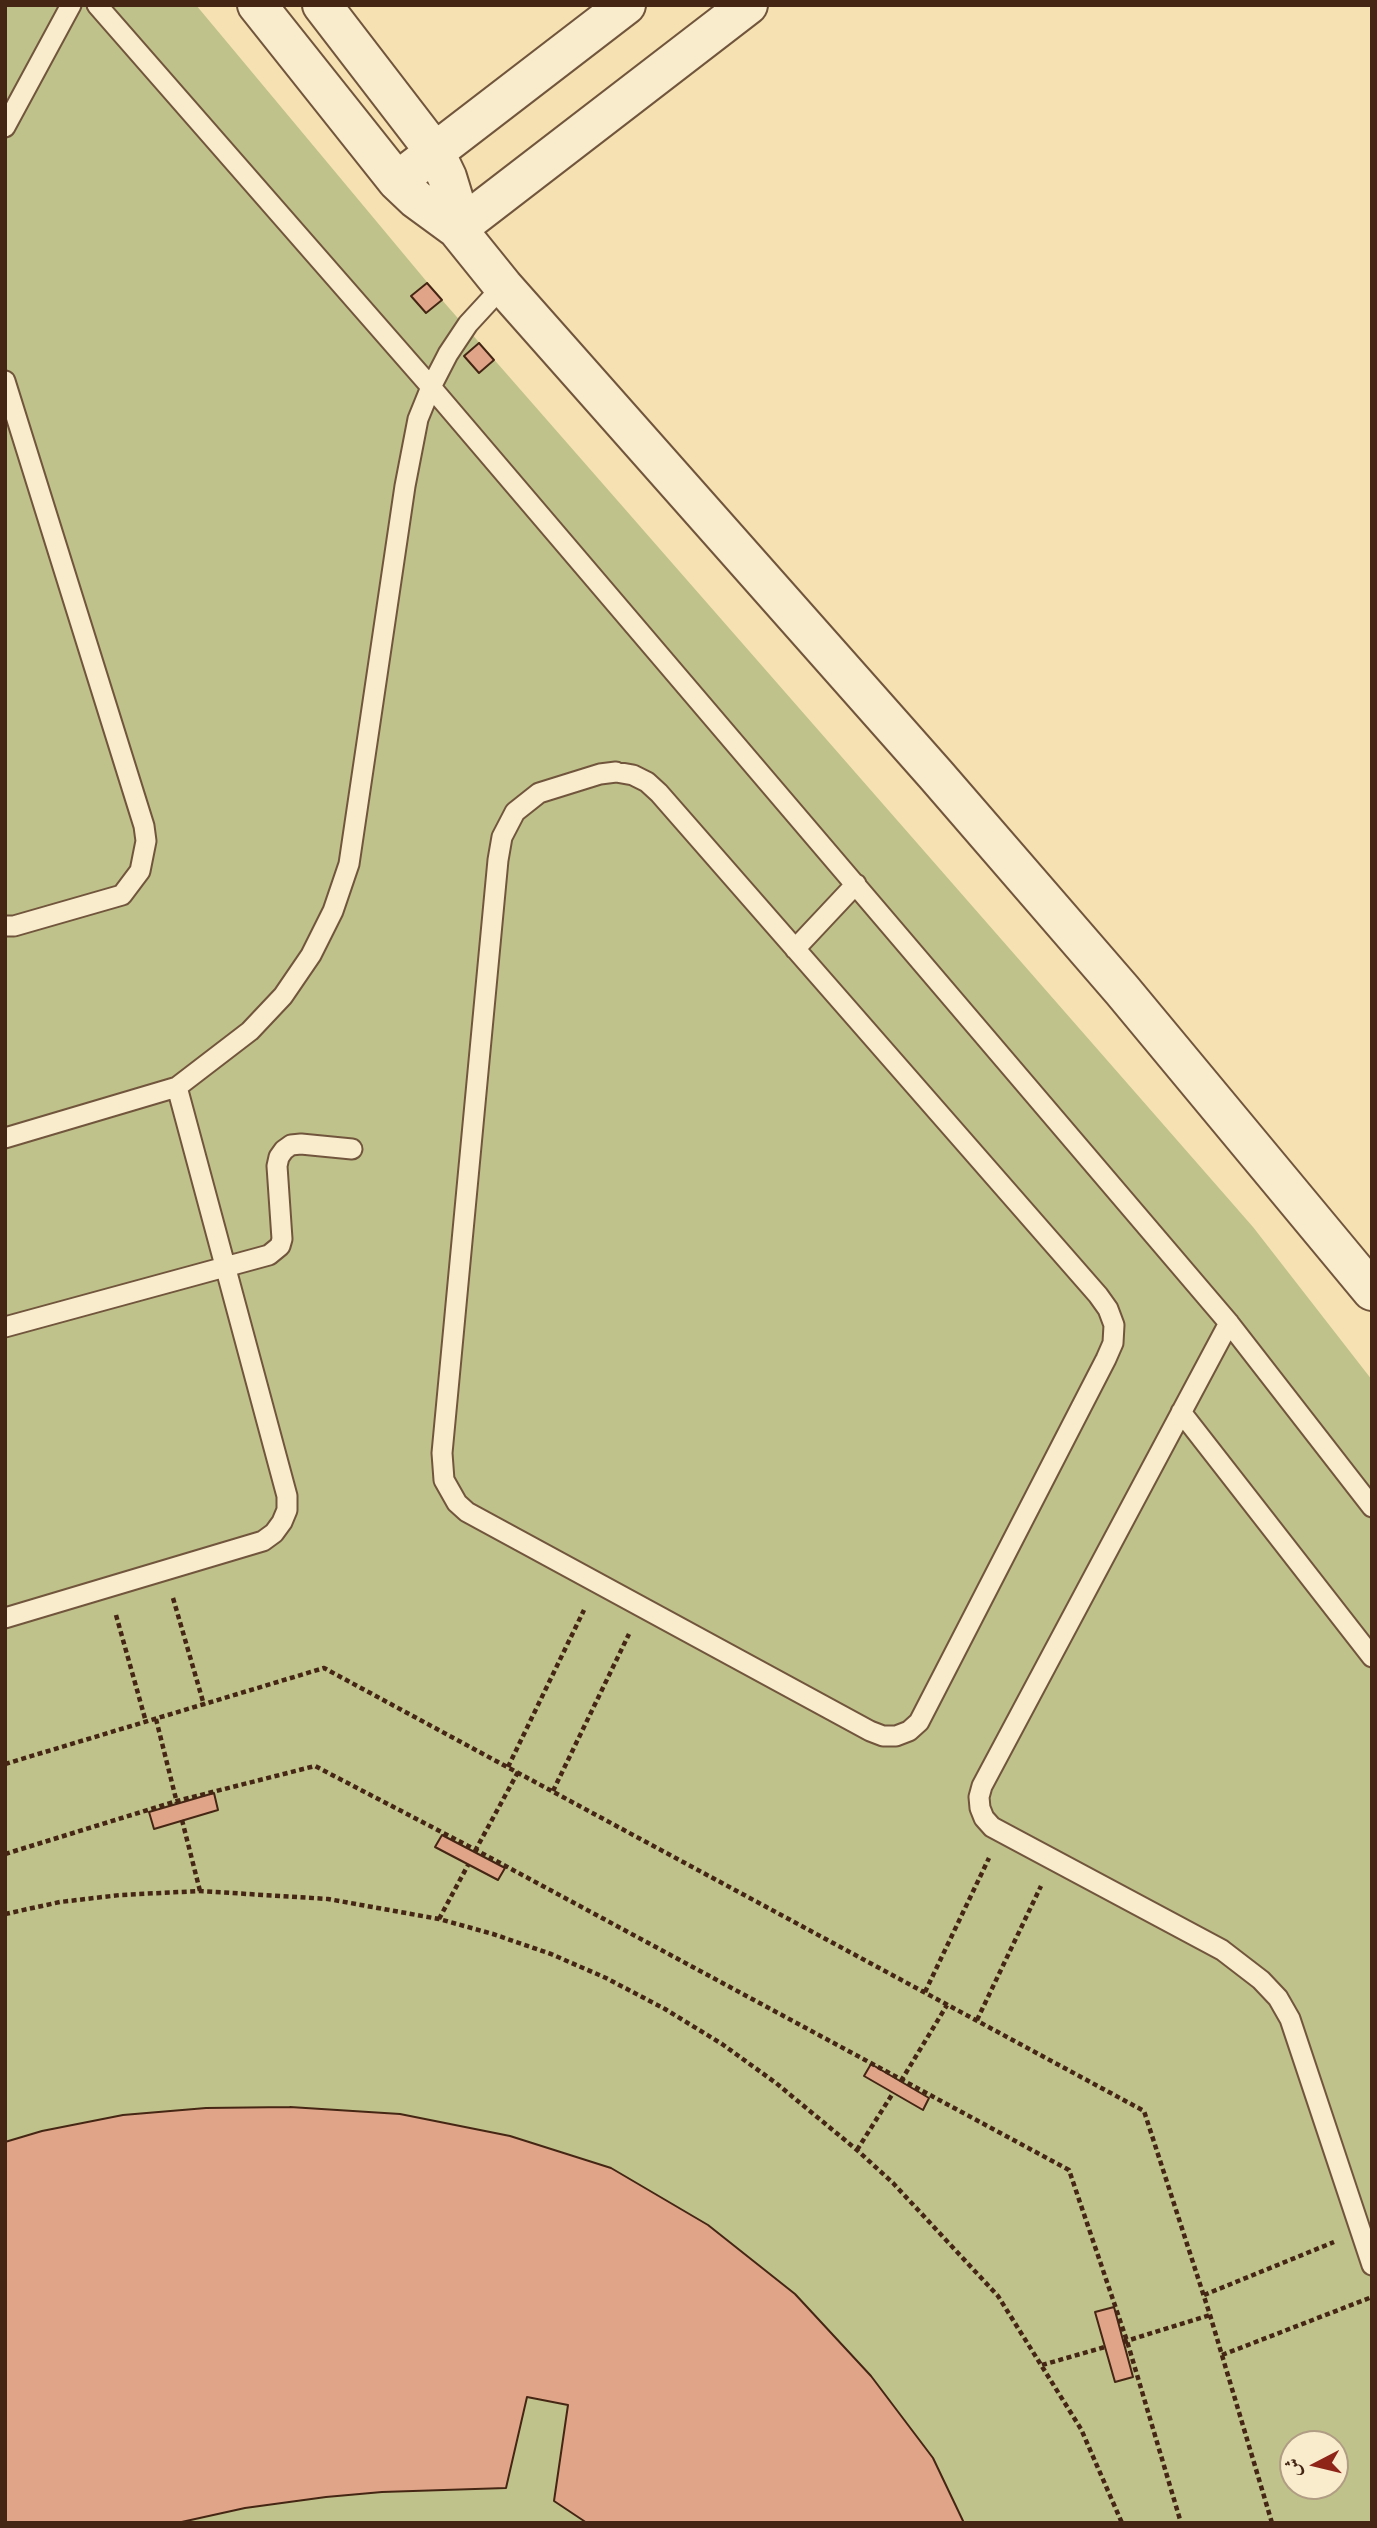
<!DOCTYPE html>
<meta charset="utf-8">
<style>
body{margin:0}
#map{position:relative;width:1377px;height:2528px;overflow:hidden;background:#f5e1b2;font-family:"Old Standard TT",Amiri,serif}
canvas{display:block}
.frame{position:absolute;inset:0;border:7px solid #452614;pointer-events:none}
.north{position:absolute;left:1279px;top:2430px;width:70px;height:70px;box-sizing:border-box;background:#f8eccd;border:2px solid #b09d83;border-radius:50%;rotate:263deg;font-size:19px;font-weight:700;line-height:28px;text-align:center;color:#452614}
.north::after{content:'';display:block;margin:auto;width:24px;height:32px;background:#8f2418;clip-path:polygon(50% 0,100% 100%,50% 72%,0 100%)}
</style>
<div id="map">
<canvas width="1377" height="2528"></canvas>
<div class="frame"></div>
<div class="north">ش</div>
</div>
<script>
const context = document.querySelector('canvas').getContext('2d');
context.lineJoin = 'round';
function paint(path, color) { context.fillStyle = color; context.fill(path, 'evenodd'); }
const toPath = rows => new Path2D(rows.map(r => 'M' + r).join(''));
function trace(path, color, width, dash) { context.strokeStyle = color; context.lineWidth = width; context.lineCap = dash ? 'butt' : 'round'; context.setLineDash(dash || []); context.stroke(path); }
const green = toPath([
 [5,5,196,5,442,300,1253,1227,1372,1380,1372,2523,5,2523],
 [1293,2444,1335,2444,1335,2486,1293,2486]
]);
const building = toPath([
 [427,283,442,300,426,313,411,296,427,283],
 [479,343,494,360,479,373,464,356,479,343],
 [214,1793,218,1810,154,1829,149,1812,214,1793],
 [442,1835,505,1868,498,1880,435,1847,442,1835],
 [871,2064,929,2098,923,2110,864,2076,871,2064],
 [290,2107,400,2114,510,2136,611,2168,708,2225,795,2294,871,2376,933,2458,964,2523,587,2523,554,2501,568,2405,527,2397,506,2488,382,2492,326,2497,245,2508,177,2523,5,2523,5,2142,42,2131,123,2115,206,2108,290,2107],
 [1114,2307,1133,2377,1115,2382,1095,2312,1114,2307]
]);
const path = toPath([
 [173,1598,204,1705],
 [116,1615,146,1722],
 [156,1719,177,1803],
 [5,1764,324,1668,1144,2111,1210,2315,1272,2523],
 [508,1767,584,1610],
 [553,1791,629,1634],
 [182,1820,200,1891],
 [475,1851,518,1772],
 [5,1854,177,1801,315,1766,476,1850,1069,2170,1127,2341,1181,2523],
 [5,1914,60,1902,120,1895,200,1891,328,1899,439,1919,493,1934,551,1954,606,1978,665,2009,722,2044,776,2083,857,2150,893,2183,998,2296,1081,2429,1122,2523],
 [439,1919,468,1865],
 [925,1992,989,1858],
 [977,2020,1041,1886],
 [901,2081,947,2005],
 [857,2150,893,2093],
 [1204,2295,1334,2242],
 [1123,2342,1210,2315],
 [1222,2355,1372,2297],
 [1042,2365,1105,2347]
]);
const service = toPath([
 [97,5,431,387,1229,1323,1372,1507],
 [5,127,71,5],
 [5,381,144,826,146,841,140,871,122,895,14,926,5,926],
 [616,772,633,775,647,782,659,793,1098,1295,1108,1309,1114,1325,1113,1343,1106,1359,919,1722,909,1731,896,1736,883,1736,870,1731,467,1512,457,1503,444,1480,442,1453,498,860,502,837,515,812,539,793,600,774,616,772],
 [795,949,856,884],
 [5,1138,177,1087,250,1031,283,996,311,955,333,911,349,864,405,486,418,419,431,387,448,354,468,324,503,286],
 [1229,1323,982,1786,979,1797,980,1808,984,1818,992,1827,1222,1950,1261,1980,1278,1998,1290,2019,1372,2265],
 [5,1327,269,1255,280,1246,282,1239,277,1166,279,1157,284,1150,291,1145,301,1144,352,1149],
 [1181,1412,1372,1657],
 [5,1618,263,1541,274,1533,282,1522,287,1510,287,1496,177,1087]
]);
const tertiary = toPath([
 [257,5,397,181,416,199,457,229,503,286,936,775,1122,990,1372,1291],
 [322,5,435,152,447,177,455,203,457,229],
 [397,181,626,5],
 [457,229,748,5]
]);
paint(green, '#bfc28a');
paint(building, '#e0a588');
trace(building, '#452614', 2);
trace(service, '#71553c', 23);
trace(tertiary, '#71553c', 42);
trace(path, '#452614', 4.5, [5, 3.5]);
trace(service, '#f8eccd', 19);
trace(tertiary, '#f8eccd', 38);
</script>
